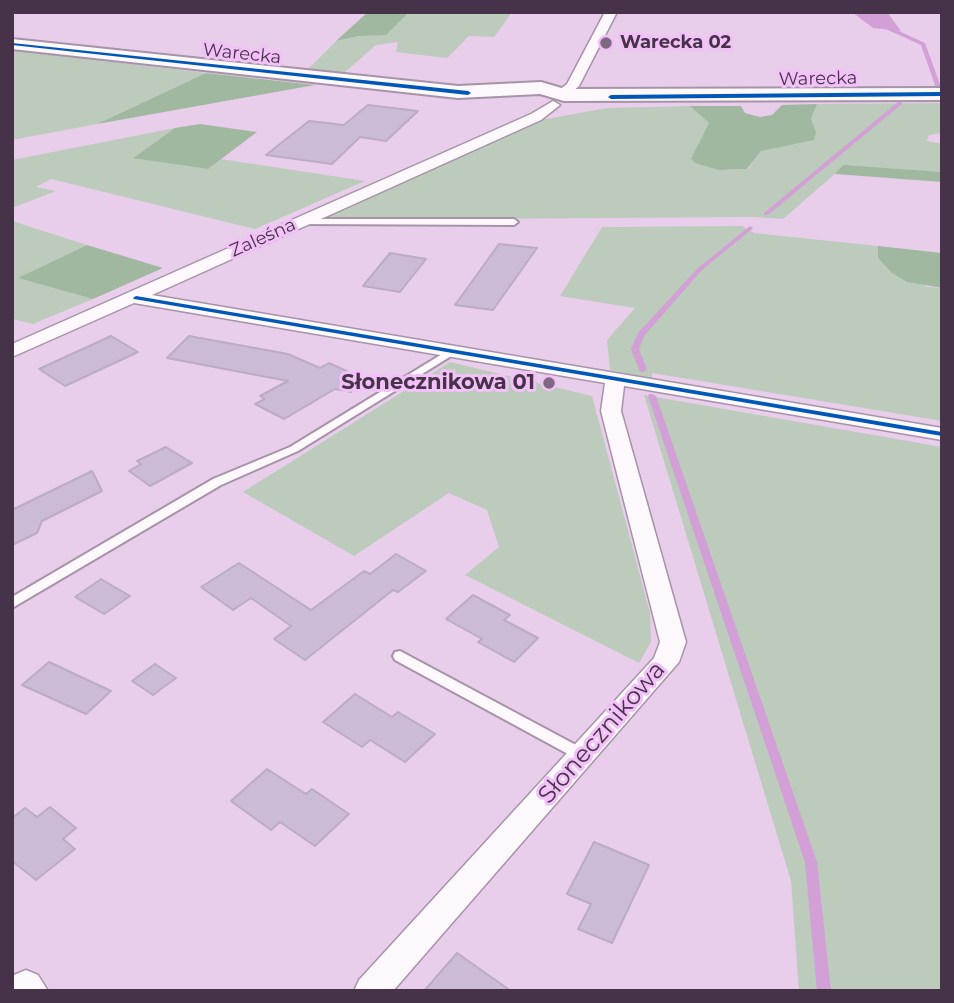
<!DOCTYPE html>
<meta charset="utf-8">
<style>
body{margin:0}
#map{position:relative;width:954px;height:1003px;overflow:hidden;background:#e8ceeb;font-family:Montserrat,sans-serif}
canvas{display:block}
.frame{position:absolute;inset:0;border:14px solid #473349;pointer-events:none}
</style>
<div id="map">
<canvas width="954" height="1003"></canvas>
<div class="frame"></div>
</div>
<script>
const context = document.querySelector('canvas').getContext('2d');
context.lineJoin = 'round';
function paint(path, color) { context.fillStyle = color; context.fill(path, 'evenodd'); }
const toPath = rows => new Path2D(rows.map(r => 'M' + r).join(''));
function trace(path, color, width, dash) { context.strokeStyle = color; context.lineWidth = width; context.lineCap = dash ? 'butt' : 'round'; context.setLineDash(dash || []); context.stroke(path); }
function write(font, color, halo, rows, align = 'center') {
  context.font = font + ' Montserrat,sans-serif'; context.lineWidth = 6; context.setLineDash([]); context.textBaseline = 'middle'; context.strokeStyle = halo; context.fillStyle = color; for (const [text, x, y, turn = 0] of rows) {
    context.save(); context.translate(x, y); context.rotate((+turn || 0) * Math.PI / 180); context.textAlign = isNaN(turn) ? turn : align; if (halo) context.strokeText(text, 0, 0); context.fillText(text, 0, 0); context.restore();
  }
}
const green = toPath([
 [408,12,512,12,494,37,469,36,447,58,396,52,398,42,376,45,344,73,307,70,336,41,365,35],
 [12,50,206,73,97,124,12,140],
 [942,103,942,133,929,135,927,141,942,144,942,172,844,166,783,219,753,217,319,220,535,121,607,108,690,106,709,123,696,149,719,170,730,170,748,169,761,151,816,132,811,119,817,104],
 [175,128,134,157,208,169,221,159,365,181,255,229,51,179,36,187,56,191,12,208,12,160],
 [12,221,87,245,19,278,93,299,33,324,12,319],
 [742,226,754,233,878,246,878,258,927,287,942,288,942,421,652,373,652,379,610,370,607,340,635,308,560,296,602,227],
 [450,362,592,396,650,613,651,642,639,663,465,575,499,547,487,510,449,493,354,556,243,492],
 [644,395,942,447,942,991,799,991,791,881]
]);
const forest = toPath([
 [368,12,408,13,386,35,359,36,336,41],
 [206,73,315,85,97,124],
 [817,104,811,119,816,132,814,140,761,151,747,169,719,170,695,163,691,159,709,123,690,106,741,106,745,113,760,117,772,115,782,105],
 [200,124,257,132,208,169,133,158,175,128],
 [843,165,942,172,942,182,835,174],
 [87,245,163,268,93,299,18,278],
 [878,246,942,253,942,288,907,282,892,273,878,258]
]);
const water = toPath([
 [852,12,887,12,901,31,873,28]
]);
const stream = toPath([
 [886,27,890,27,925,43,942,90,936,88,921,45,886,29,886,27],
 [898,102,903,103,768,215,764,215,764,213,898,102],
 [750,226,753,228,752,229,702,270,644,336,639,349,647,370,643,372,640,372,631,349,638,333,698,268,750,226],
 [649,394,652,394,656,396,817,862,831,991,817,991,805,862,648,396,649,394]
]);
const building = toPath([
 [368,105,418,111,386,141,360,137,332,164,266,155,309,121,344,125,368,105],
 [499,244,537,248,493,310,455,305,499,244],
 [390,253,426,259,400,292,363,286,390,253],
 [111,336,138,352,65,386,39,369,111,336],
 [189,336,288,354,320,368,329,363,357,376,348,381,353,384,351,392,335,389,284,419,255,404,265,399,260,396,288,381,167,358,189,336],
 [166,447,192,463,150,486,129,471,141,464,137,461,166,447],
 [92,471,102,491,42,521,37,533,12,545,12,510,92,471],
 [396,554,426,571,398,592,393,590,305,660,274,639,291,626,251,598,233,610,201,587,239,563,311,610,364,571,370,574,396,554],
 [101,579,130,596,104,614,75,597,101,579],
 [473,595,510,615,504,620,538,638,514,662,478,642,482,639,446,619,473,595],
 [49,662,111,691,86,714,22,685,49,662],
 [155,664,176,678,153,695,132,681,155,664],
 [355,694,392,717,398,712,435,734,405,762,370,740,362,747,323,722,355,694],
 [267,769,306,794,312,789,349,814,315,846,280,822,271,830,231,801,267,769],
 [50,807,76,828,63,839,75,849,36,880,12,861,12,818,25,808,37,817,50,807],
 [594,842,649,865,612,943,578,929,591,904,567,894,594,842],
 [457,953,511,991,424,991,457,953]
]);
const lane = toPath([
 [300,219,514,219,518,222,514,225,297,224,296,222,300,219],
 [452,348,457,351,456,353,298,451,221,485,12,608,12,597,213,479,290,447,452,348],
 [400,651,589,752,592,756,589,760,584,762,579,760,395,660,393,656,395,652,400,651]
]);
const street = toPath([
 [605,12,617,12,579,86,567,96,557,96,555,93,567,84,605,12],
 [553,101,560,105,541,120,152,295,942,428,942,440,624,386,621,411,686,642,679,662,393,991,354,991,359,980,654,658,660,642,601,411,605,383,134,303,12,357,12,344,531,114,553,101],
 [26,970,38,975,48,991,12,991,14,975,26,970]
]);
const secondary = toPath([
 [12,39,458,86,541,82,565,89,942,88,942,100,564,101,540,94,458,98,12,49,12,39]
]);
const cycleway = toPath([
 [12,43,468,91,471,93,468,95,12,45,12,43],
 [942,92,942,96,611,99,608,97,611,95,942,92],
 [136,296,942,432,942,436,134,299,133,298,136,296]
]);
const markers = [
 [606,43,7,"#7f6982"],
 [549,383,7,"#7f6982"]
];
const farPoinames = [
 ["Warecka 02",620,43]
];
const farStreetnames = [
 ["Warecka",242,54,6],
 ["Warecka",818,79,-1],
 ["Zaleśna",263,238,-24]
];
const poiNames = [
 ["Słonecznikowa 01",535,383]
];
const nearStreetnames = [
 ["Słonecznikowa",602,733,-49]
];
paint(green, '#bccbbc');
paint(forest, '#a0b8a0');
paint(water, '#d29fd7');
paint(stream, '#d29fd7');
paint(building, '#ccbbd6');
trace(building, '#bcabc4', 2);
trace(lane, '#a793a8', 4);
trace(street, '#a793a8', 3);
trace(secondary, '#a793a8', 4);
paint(lane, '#fcf8fc');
paint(street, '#fcf8fc');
paint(secondary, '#fcf8fc');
paint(cycleway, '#0057b8');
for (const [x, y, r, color] of markers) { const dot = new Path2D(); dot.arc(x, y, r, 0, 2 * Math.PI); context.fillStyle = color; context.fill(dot); trace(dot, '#f2c1f8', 2.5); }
write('bold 18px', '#473349', '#f2c1f8', farPoinames, 'left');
write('18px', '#473349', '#f2c1f8', farStreetnames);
write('bold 21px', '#473349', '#f2c1f8', poiNames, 'right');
write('24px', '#473349', '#f2c1f8', nearStreetnames);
</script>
